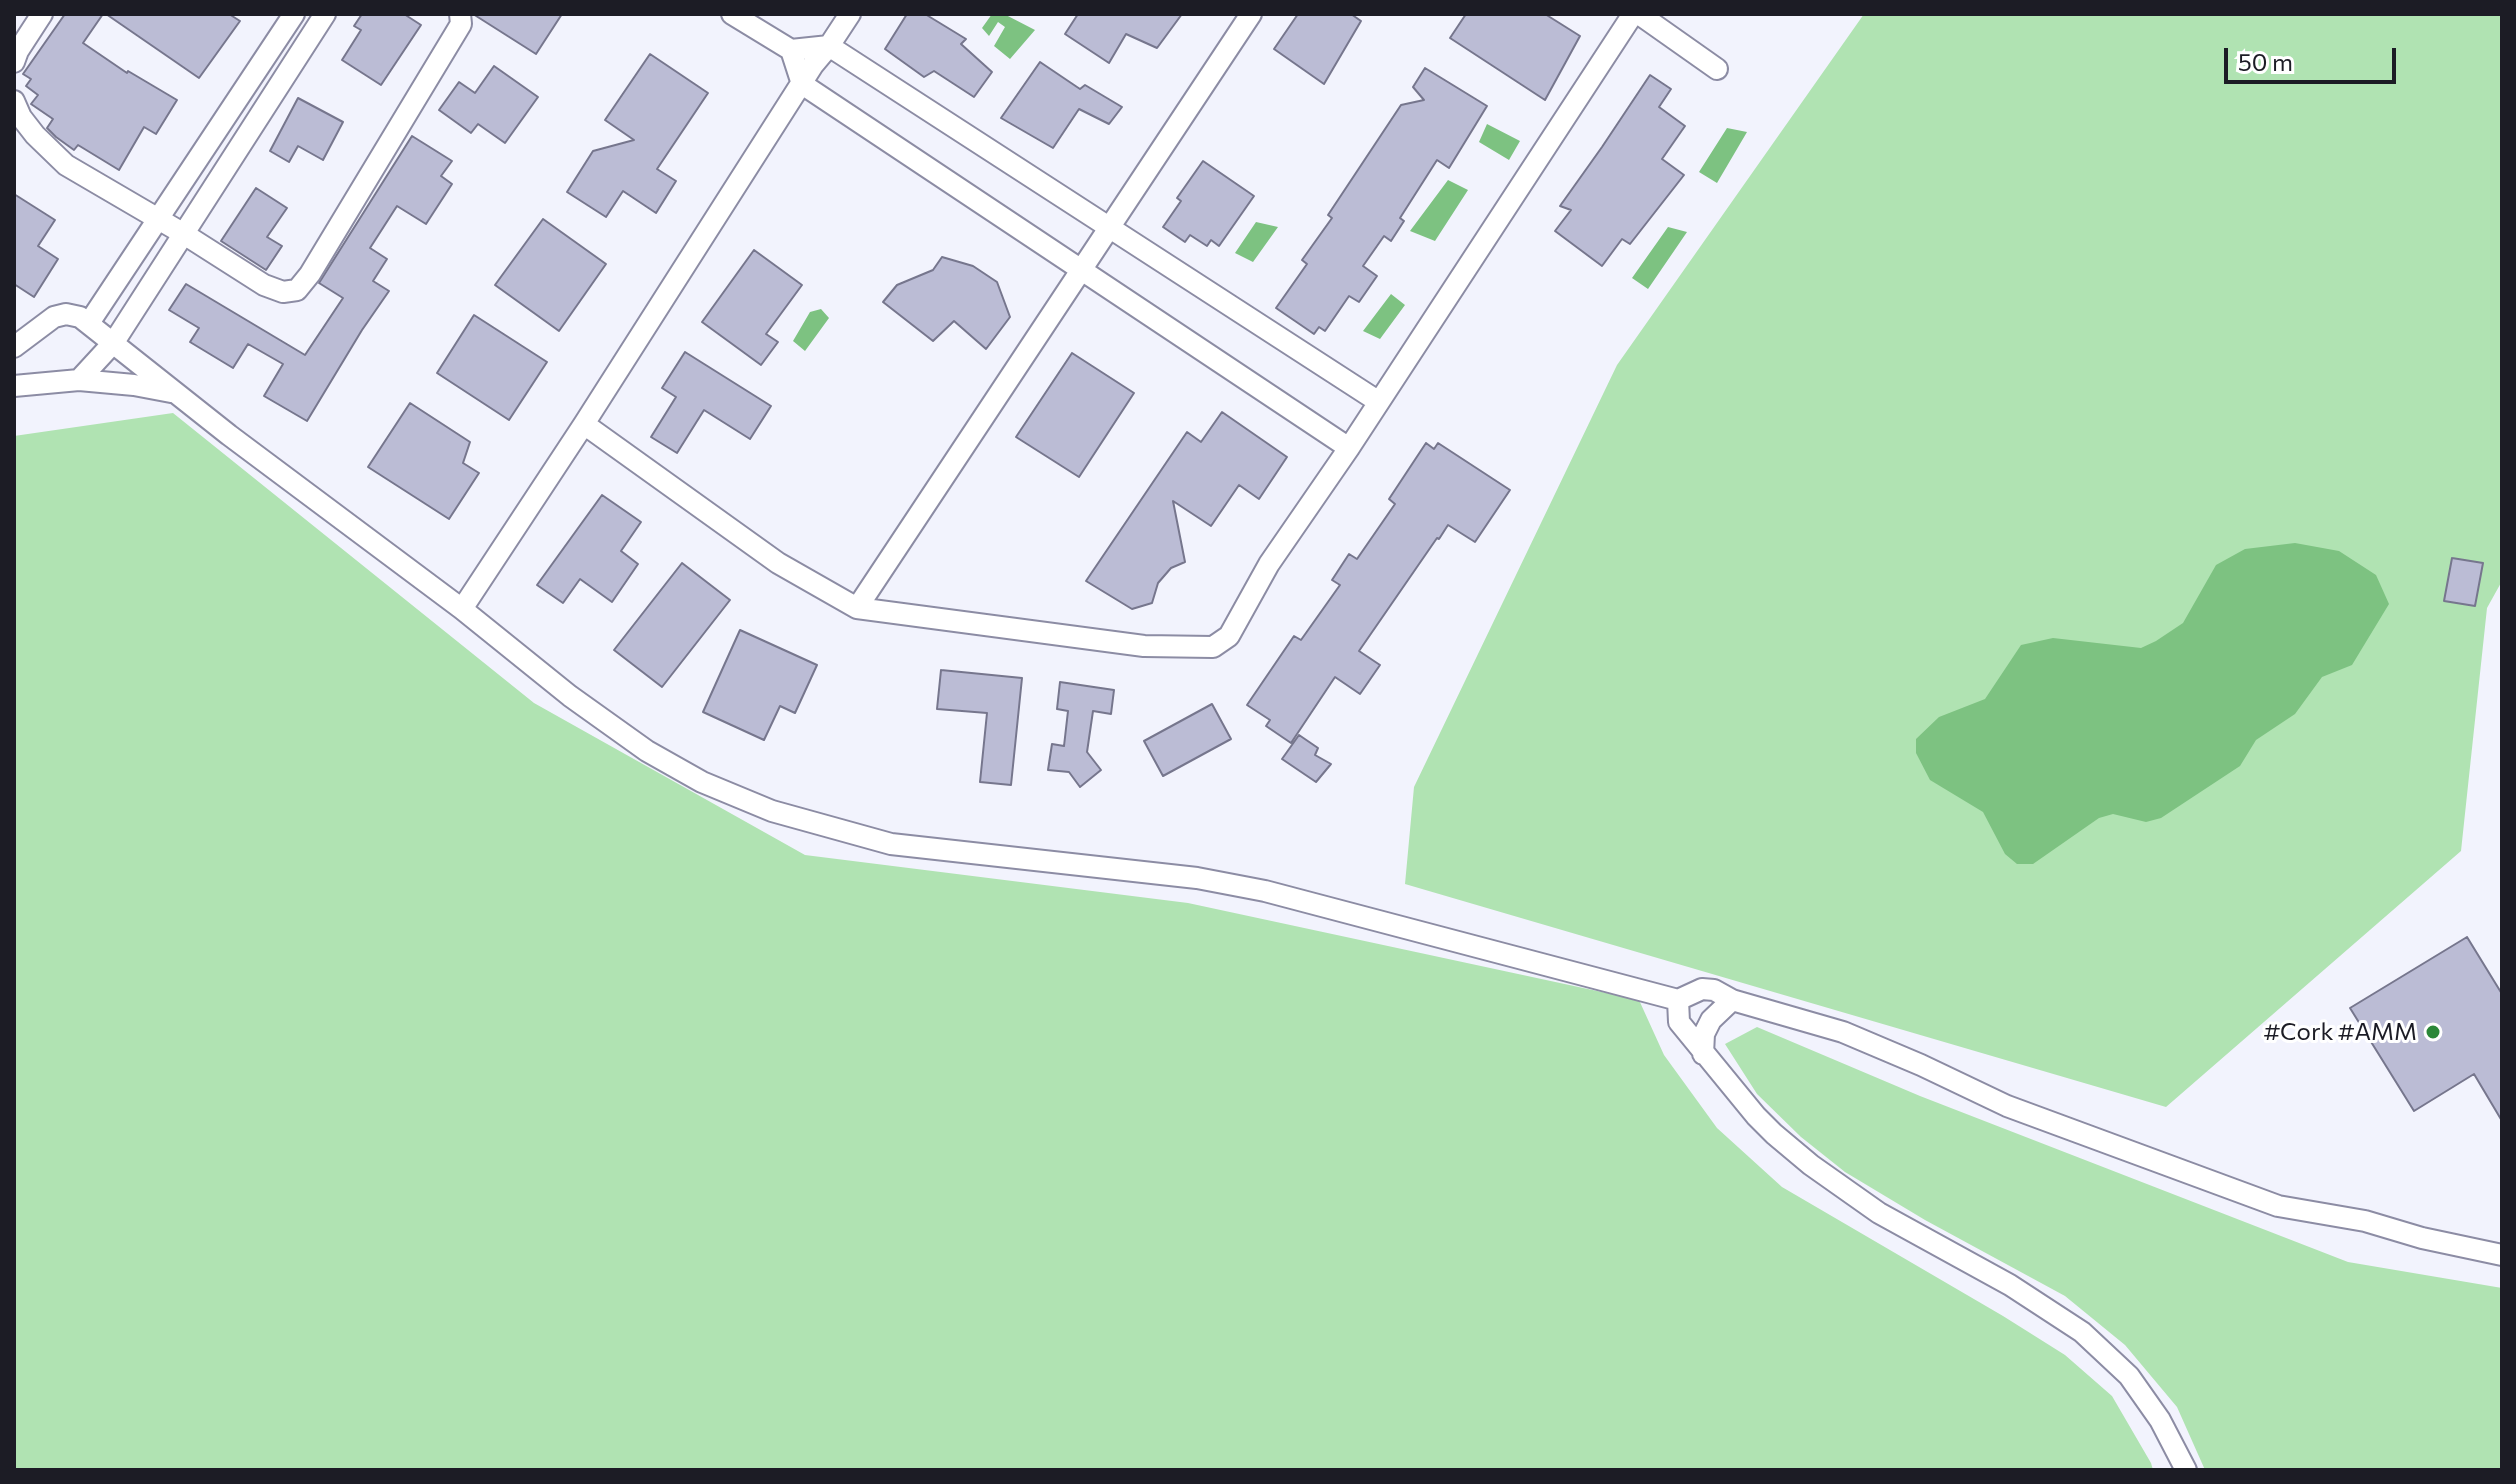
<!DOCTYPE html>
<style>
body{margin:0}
#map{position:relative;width:2516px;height:1484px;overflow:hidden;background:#f2f3fd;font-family:Commissioner,sans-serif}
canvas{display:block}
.frame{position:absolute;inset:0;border:16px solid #1c1c25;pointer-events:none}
.scale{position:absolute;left:2224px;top:48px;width:172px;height:36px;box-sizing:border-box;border:4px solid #1c1c25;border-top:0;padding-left:10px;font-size:24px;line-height:28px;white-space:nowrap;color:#1c1c25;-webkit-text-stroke:6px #fff;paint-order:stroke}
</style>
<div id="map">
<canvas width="2516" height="1484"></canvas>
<div class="frame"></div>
<div class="scale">50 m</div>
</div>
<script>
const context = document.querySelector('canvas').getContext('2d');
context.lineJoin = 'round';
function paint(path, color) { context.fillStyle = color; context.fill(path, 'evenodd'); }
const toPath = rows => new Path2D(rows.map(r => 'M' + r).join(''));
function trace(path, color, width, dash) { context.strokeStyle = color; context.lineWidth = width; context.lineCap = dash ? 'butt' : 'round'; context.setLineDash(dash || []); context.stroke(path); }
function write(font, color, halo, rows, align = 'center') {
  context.font = font + ' Commissioner,sans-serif'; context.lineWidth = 6; context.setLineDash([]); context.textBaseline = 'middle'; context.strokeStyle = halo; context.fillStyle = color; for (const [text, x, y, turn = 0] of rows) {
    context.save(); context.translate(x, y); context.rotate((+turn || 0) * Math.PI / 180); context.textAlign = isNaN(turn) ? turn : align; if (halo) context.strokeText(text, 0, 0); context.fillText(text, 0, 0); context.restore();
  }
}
const green = toPath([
 [1864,14,2502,14,2502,581,2487,608,2461,851,2166,1107,1405,884,1414,787,1617,365],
 [173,413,534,703,805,855,1188,903,1639,1000,1664,1055,1717,1128,1782,1187,2003,1316,2065,1355,2112,1396,2151,1463,2153,1470,14,1470,14,436],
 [1757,1027,1920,1096,2348,1262,2502,1288,2502,1470,2205,1470,2177,1407,2125,1345,2065,1296,1925,1220,1845,1172,1801,1137,1757,1094,1725,1044]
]);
const water = toPath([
 [992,14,1004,14,1035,30,1010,59,994,46,1005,27,998,22,989,36,982,28],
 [1487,124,1520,141,1509,160,1479,142],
 [1727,128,1747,132,1717,183,1699,172],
 [1448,180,1468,190,1435,241,1410,231],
 [1256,222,1278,227,1253,262,1235,253],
 [1668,227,1687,232,1648,289,1632,278],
 [1391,294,1405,305,1380,339,1363,331],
 [821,309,829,318,805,351,793,341,810,312],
 [2295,543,2339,551,2376,575,2389,604,2352,665,2322,677,2295,714,2256,740,2240,766,2161,818,2146,822,2113,814,2099,818,2033,864,2017,864,2005,854,1983,812,1930,780,1916,753,1916,739,1939,717,1985,699,2021,645,2053,638,2141,648,2156,641,2183,623,2216,565,2245,549]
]);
const building = toPath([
 [65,14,103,14,83,43,127,73,128,71,177,100,156,134,144,127,119,170,78,145,74,150,56,137,47,128,53,119,31,104,38,95,26,86,31,79,23,74,65,14],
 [106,14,229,14,240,21,199,78,106,14],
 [362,14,404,14,421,25,381,85,342,60,361,30,354,26,362,14],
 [473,14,562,14,536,54,473,14],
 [907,14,925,14,966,39,961,44,992,72,974,97,934,71,924,77,885,49,907,14],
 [1078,14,1182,14,1157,48,1126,34,1109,63,1065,34,1078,14],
 [1298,14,1351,14,1361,21,1324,84,1274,49,1298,14],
 [1466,14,1545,14,1580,36,1545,100,1450,38,1466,14],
 [650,54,708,93,657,169,676,181,656,213,623,191,606,217,567,192,593,151,634,140,605,120,650,54],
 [1040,62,1080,89,1085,85,1122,107,1109,124,1079,109,1053,148,1001,118,1040,62],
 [494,66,538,97,505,143,478,124,471,133,439,110,459,82,475,93,494,66],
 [1425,68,1487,106,1449,168,1437,160,1400,218,1404,221,1391,241,1384,236,1363,266,1377,276,1359,302,1349,296,1325,331,1319,327,1314,334,1276,308,1307,264,1302,260,1332,218,1328,215,1401,105,1424,100,1413,87,1425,68],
 [1650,75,1671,89,1659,107,1685,126,1662,159,1684,175,1630,244,1622,239,1602,266,1555,231,1571,210,1560,206,1602,147,1650,75],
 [298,98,343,122,323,160,298,146,289,162,270,151,298,98],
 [412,136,452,161,441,176,452,184,426,224,397,206,370,248,387,259,373,281,389,291,362,330,307,421,264,396,283,364,248,344,233,368,190,342,199,328,169,310,186,284,305,355,343,298,319,283,412,136],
 [1203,161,1254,196,1219,246,1211,240,1207,246,1190,235,1185,242,1163,227,1181,201,1177,198,1203,161],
 [256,188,287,208,267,237,282,246,266,270,221,241,256,188],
 [14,194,55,220,38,246,58,259,34,297,14,284,14,194],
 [543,219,606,264,559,331,495,285,543,219],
 [754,250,802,285,766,334,778,342,761,365,702,322,754,250],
 [942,257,973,266,997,282,1010,317,986,349,954,321,933,341,883,302,897,285,933,270,942,257],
 [474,315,547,362,509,420,437,373,474,315],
 [685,352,771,406,750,439,704,410,677,453,651,437,676,397,662,388,685,352],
 [1072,353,1134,393,1079,477,1016,437,1072,353],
 [410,403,470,442,463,463,479,473,449,519,368,467,410,403],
 [1222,412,1287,457,1259,499,1239,485,1211,526,1173,501,1185,562,1171,568,1158,583,1152,603,1132,609,1086,581,1187,432,1201,442,1222,412],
 [1426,443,1434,449,1438,443,1510,490,1475,542,1448,525,1439,539,1437,538,1359,651,1380,665,1360,694,1335,677,1291,743,1266,726,1270,720,1247,705,1294,636,1301,640,1340,585,1332,580,1349,554,1357,559,1395,504,1389,499,1426,443],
 [602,495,641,522,621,551,638,564,612,602,580,579,563,603,537,585,602,495],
 [2452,558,2483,563,2475,606,2444,601,2452,558],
 [682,563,730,600,662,687,614,650,682,563],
 [740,630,817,665,795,713,780,706,764,740,703,712,740,630],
 [941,670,1022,678,1011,785,980,782,987,713,937,709,941,670],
 [1060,682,1114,690,1111,714,1093,711,1087,752,1101,770,1080,787,1069,772,1048,770,1052,744,1064,746,1068,711,1057,709,1060,682],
 [1212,704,1231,739,1163,776,1144,741,1212,704],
 [1299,735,1318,748,1315,755,1331,764,1316,782,1282,759,1299,735],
 [2467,937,2502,994,2502,1121,2474,1074,2414,1111,2350,1008,2467,937]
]);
const street = toPath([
 [732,14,791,50,829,46,1379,402],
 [1639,14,1717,69],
 [791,50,802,84,1349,448],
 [14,62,18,51,42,14],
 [14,101,21,117,35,135,66,165,184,234,264,285,283,292,297,290,310,274,455,34,461,24,460,14],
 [89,323,294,14],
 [14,347,54,317,66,314,80,317,229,435,462,609,570,696,647,751,702,782,772,811,891,844,1197,878,1265,891,1678,1000,1702,989,1714,990,1732,1000,1843,1032,1921,1065,2007,1106,2278,1206,2365,1221,2422,1238,2502,1255],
 [79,380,114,342,325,14],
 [14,386,79,380,134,385,171,392],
 [584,424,778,563,857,608,1144,646,1213,647,1229,636,1269,564,1349,448,1633,14],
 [857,608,1251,14],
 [462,609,584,424,813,65,829,46,850,14],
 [1678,1000,1679,1022,1756,1116,1774,1134,1811,1165,1879,1213,2010,1285,2082,1332,2129,1376,2160,1420,2186,1470],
 [1703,1054,1704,1034,1711,1020,1732,1000]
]);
const markers = [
 [2433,1032,8,"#2b8738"]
];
const poiNames = [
 ["#Cork #AMM",2417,1032]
];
paint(green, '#b0e3b2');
paint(water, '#7dc281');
paint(building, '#bbbcd5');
trace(building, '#76768d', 2);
trace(street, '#8c8ca4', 24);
trace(street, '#fff', 20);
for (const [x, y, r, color] of markers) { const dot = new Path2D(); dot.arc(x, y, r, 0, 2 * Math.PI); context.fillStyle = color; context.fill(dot); trace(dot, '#fff', 3); }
write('24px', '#1c1c25', '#fff', poiNames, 'right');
</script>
